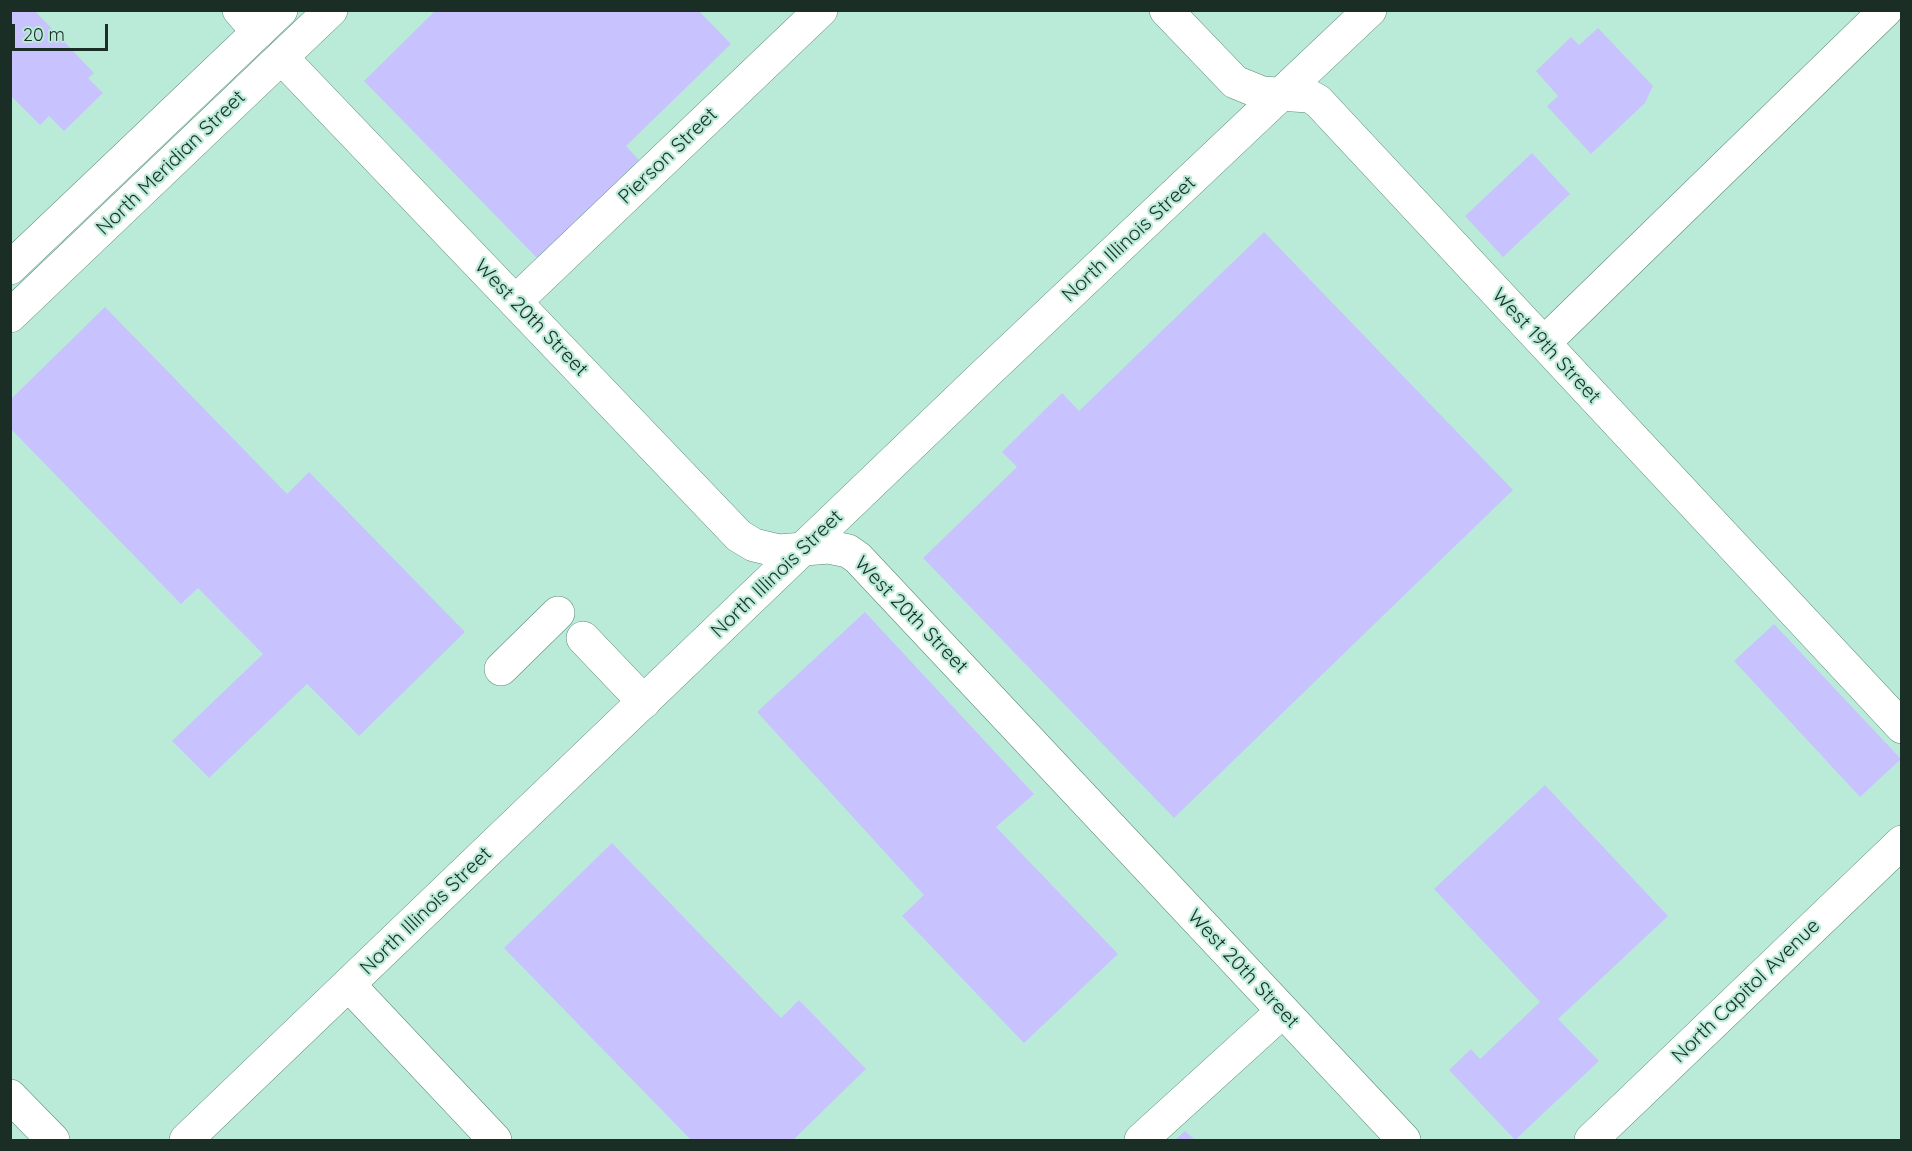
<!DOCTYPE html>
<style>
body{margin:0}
#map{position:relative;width:1912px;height:1151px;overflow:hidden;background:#baebd8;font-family:Quicksand,sans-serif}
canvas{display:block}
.frame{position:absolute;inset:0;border:12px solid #1a2e26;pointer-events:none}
.scale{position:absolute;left:12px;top:24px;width:96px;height:27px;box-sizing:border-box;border:3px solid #1a2e26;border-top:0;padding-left:8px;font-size:18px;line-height:21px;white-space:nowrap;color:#1a2e26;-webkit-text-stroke:4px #baebd8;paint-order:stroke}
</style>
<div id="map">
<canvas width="1912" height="1151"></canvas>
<div class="frame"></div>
<div class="scale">20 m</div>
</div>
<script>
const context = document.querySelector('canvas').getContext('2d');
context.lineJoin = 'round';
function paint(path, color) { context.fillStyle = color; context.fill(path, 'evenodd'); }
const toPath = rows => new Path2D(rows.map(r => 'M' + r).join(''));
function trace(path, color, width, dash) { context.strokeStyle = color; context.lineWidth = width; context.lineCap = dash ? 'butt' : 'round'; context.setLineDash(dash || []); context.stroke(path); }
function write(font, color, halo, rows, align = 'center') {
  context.font = font + ' Quicksand,sans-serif'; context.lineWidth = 4.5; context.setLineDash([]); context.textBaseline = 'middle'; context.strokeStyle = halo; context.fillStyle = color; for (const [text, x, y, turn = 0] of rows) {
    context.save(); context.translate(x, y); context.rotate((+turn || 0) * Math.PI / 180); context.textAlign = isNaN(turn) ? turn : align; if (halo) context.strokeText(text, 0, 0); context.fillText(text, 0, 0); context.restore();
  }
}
const building = toPath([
 [10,10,34,10,94,73,88,78,103,93,64,131,49,116,40,125,10,95],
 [436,10,698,10,731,44,626,146,639,160,538,259,364,81],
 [1598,28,1653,86,1645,103,1591,154,1547,106,1558,96,1536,71,1571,37,1579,45],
 [1532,153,1570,194,1503,257,1465,216],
 [1264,232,1513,490,1174,818,923,558,1017,467,1002,452,1062,393,1079,411],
 [105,307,287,494,309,472,465,632,359,736,307,684,209,778,172,741,263,654,198,588,181,604,10,428,10,400],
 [865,612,1034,794,996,827,1118,954,1024,1043,902,916,924,895,757,712],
 [1774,624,1901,759,1860,797,1734,661],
 [1545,785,1668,916,1558,1019,1599,1061,1515,1140,1449,1070,1471,1049,1480,1059,1540,1002,1434,889],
 [612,843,781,1018,799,1000,866,1069,793,1140,691,1140,504,948],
 [1185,1131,1195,1140,1175,1140]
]);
const minor = toPath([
 [239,10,258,32],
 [1166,10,1235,82,1262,93,1309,96,1318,101,1902,727],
 [282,58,739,536,754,545,779,551,829,547,848,551,858,558,1404,1140],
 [515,302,821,10],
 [1544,343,1886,10],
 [583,638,644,702],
 [501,669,558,613],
 [349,985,495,1140],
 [10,1096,53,1140],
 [1141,1140,1283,1011]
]);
const major = toPath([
 [10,268,281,10],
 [10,316,331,10],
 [186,1140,983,376,1370,10],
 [1591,1140,1902,842]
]);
const streetNames = [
 ["Pierson Street",668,156,-44],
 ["North Meridian Street",171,163,-44],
 ["North Illinois Street",1129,239,-43],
 ["West 20th Street",531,318,46],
 ["West 19th Street",1546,346,47],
 ["North Illinois Street",777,574,-44],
 ["West 20th Street",911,615,46],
 ["North Illinois Street",426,911,-44],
 ["West 20th Street",1243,969,47],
 ["North Capitol Avenue",1746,991,-44]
];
paint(building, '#c8c3fe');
trace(minor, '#5b8978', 34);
trace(major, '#5b8978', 34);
trace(minor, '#fff', 33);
trace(major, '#fff', 33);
write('20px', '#1a2e26', '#baebd8', streetNames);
</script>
